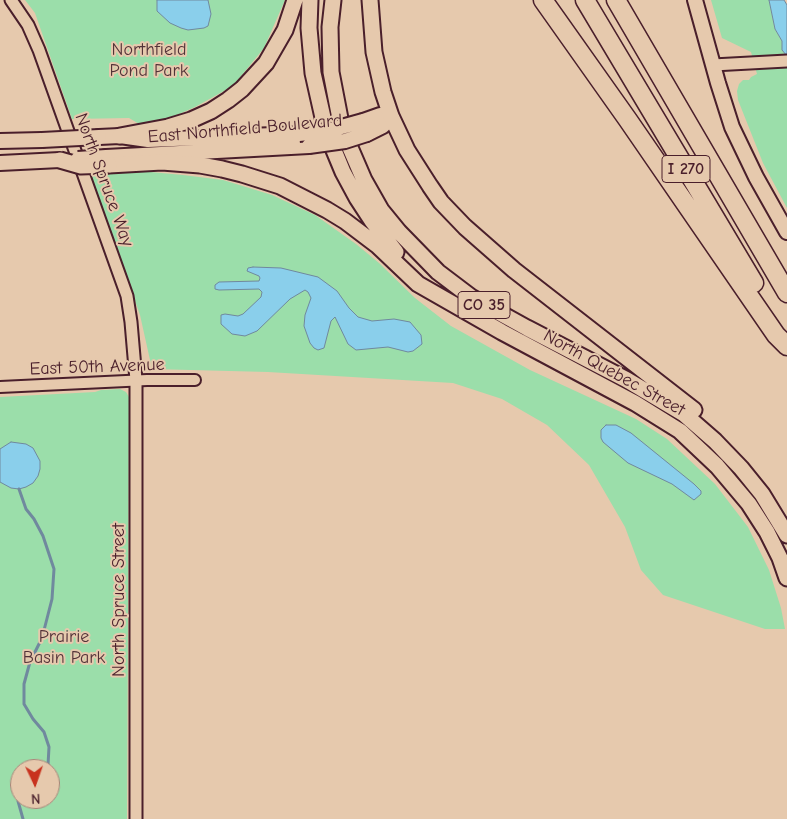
<!DOCTYPE html>
<style>
body{margin:0}
#map{position:relative;width:787px;height:819px;overflow:hidden;background:#e6c9ad;font-family:"Comic Neue",sans-serif}
canvas{display:block}
.north{position:absolute;left:10px;top:759px;width:50px;height:50px;box-sizing:border-box;background:#e6c9ad;border:1px solid #a88579;border-radius:50%;rotate:177deg;font-size:14px;font-weight:700;line-height:20px;text-align:center;color:#4a1f2b}
.north::after{content:'';display:block;margin:auto;width:18px;height:22px;background:#c8321e;clip-path:polygon(50% 0,100% 100%,50% 72%,0 100%)}
</style>
<div id="map">
<canvas width="787" height="819"></canvas>
<div class="north">N</div>
</div>
<script>
const context = document.querySelector('canvas').getContext('2d');
context.lineJoin = 'round';
function paint(path, color) { context.fillStyle = color; context.fill(path, 'evenodd'); }
const toPath = rows => new Path2D(rows.map(r => 'M' + r).join(''));
function trace(path, color, width, dash) { context.strokeStyle = color; context.lineWidth = width; context.lineCap = dash ? 'butt' : 'round'; context.setLineDash(dash || []); context.stroke(path); }
function write(font, color, halo, rows, align = 'center') {
  context.font = font + ' "Comic Neue",sans-serif'; context.lineWidth = 4; context.setLineDash([]); context.textBaseline = 'middle'; context.strokeStyle = halo; context.fillStyle = color; for (const [text, x, y, turn = 0] of rows) {
    context.save(); context.translate(x, y); context.rotate((+turn || 0) * Math.PI / 180); context.textAlign = isNaN(turn) ? turn : align; if (halo) context.strokeText(text, 0, 0); context.fillText(text, 0, 0); context.restore();
  }
}
const green = toPath([
 [25,0,285,0,264,48,233,86,195,107,168,119,141,125,129,118,72,119,35,13],
 [711,0,769,0,775,29,782,41,782,50,787,56,787,208,763,163,738,100,737,91,739,84,743,80,749,80,751,77,757,74,751,52,722,38],
 [140,171,183,175,223,180,272,195,315,215,356,244,379,263,415,298,451,326,530,370,636,419,667,439,715,484,748,527,769,570,781,608,785,629,765,629,663,595,641,570,625,527,589,465,547,425,502,399,453,383,268,372,152,369,140,315,90,174],
 [120,389,126,392,129,397,127,819,0,819,0,397,95,392,101,390],
 [20,769,50,769,50,799,20,799]
]);
const water = toPath([
 [157,0,208,0,211,14,208,26,204,28,188,30,181,28,170,23,157,11,157,0],
 [769,0,784,0,787,5,787,56,782,50,782,41,775,29,769,0],
 [253,267,281,268,318,277,337,291,349,308,358,317,372,321,394,319,410,322,421,335,422,344,413,351,408,352,388,347,356,350,348,344,335,317,331,321,324,348,318,350,314,348,310,343,304,326,305,315,311,298,308,292,305,290,290,299,257,331,245,336,232,334,221,324,221,315,225,314,238,316,243,314,261,297,262,292,259,289,219,290,215,289,215,285,219,282,259,281,260,278,259,276,247,271,248,268,253,267],
 [606,425,616,425,631,433,694,484,701,491,701,494,694,500,672,484,628,463,603,442,601,438,601,430,606,425],
 [11,442,26,444,33,448,40,461,40,469,38,476,33,483,26,487,19,489,11,488,0,482,0,449,11,442]
]);
const stream = toPath([
 [19,489,26,509,34,519,43,536,54,569,52,599,42,638,30,662,24,684,24,704,33,719,44,732,49,747,48,765,45,769],
 [20,798,18,801,23,819]
]);
const minor = toPath([
 [0,387,147,380,195,380]
]);
const tertiary = toPath([
 [11,0,28,25,39,50,127,296,131,322,136,380,136,819],
 [713,65,787,61]
]);
const secondary = toPath([
 [695,0,718,83,732,127,756,177,787,232],
 [363,121,380,115,391,116,383,126,367,134],
 [99,137,120,136,148,140,299,134],
 [0,141,42,140],
 [106,157,309,146],
 [0,163,60,160]
]);
const primary = toPath([
 [310,0,309,28,313,73,326,131,343,172,357,198,372,221,396,252],
 [333,0,330,27,331,72,342,129,364,180,381,210,399,232,438,272,471,297,527,328,627,380,684,414,715,441,741,468,762,494,787,535],
 [370,0,374,52,383,92,391,116,407,150,430,186,441,202,465,227,514,270,694,410],
 [120,136,168,127,191,120,211,111,228,100,242,89,266,63,285,30,295,0],
 [109,165,162,162,200,165,222,169,242,174,280,186,327,210,345,221,378,246,418,284,502,332,635,403,680,431,717,466,749,504,767,532,780,558,787,578]
]);
const motorway = toPath([
 [543,0,628,120,776,335,787,346],
 [585,0,754,283],
 [616,0,787,293]
]);
const secondaryBridge = toPath([
 [299,134,327,131,363,121],
 [42,140,99,137],
 [309,146,345,141,367,134],
 [78,159,106,157]
]);
const primaryBridge = toPath([
 [60,160,81,166,109,165]
]);
const shields = [
 [686,169,48],
 [484,305,52]
];
const shieldNames = [
 ["I 270",686,169],
 ["CO 35",484,305]
];
const parkNames = [
 ["Northfield",149,50],
 ["Pond Park",149,71],
 ["Prairie",64,637],
 ["Basin Park",64,658]
];
const streetNames = [
 ["East Northfield Boulevard",245,129,-5],
 ["North Spruce Way",104,180,70],
 ["East 50th Avenue",97,367,-2],
 ["North Quebec Street",614,373,29],
 ["North Spruce Street",119,600,-90]
];
paint(green, '#9bdeaa');
paint(water, '#8acfeb');
trace(water, '#70899e', 1);
trace(stream, '#70899e', 3);
trace(minor, '#4a1f2b', 14);
trace(tertiary, '#4a1f2b', 15);
trace(secondary, '#4a1f2b', 18);
trace(primary, '#4a1f2b', 19);
trace(motorway, '#4a1f2b', 21);
trace(minor, '#e6c9ad', 10);
trace(tertiary, '#e6c9ad', 11);
trace(secondary, '#e6c9ad', 14);
trace(primary, '#e6c9ad', 15);
trace(motorway, '#e6c9ad', 18);
trace(secondaryBridge, '#4a1f2b', 18, []);
trace(primaryBridge, '#4a1f2b', 19, []);
trace(secondaryBridge, '#e6c9ad', 14);
trace(primaryBridge, '#e6c9ad', 15);
for (const [x, y, w] of shields) { const box = new Path2D(); box.roundRect(x - w / 2, y - 13.5, w, 27, 4); context.fillStyle = '#e6c9ad'; context.fill(box); trace(box, '#4a1f2b', 1); }
write('bold 16px', '#4a1f2b', null, shieldNames);
write('18px', '#523238', '#e6c9ad', parkNames);
write('18px', '#4a1f2b', '#e6c9ad', streetNames);
</script>
